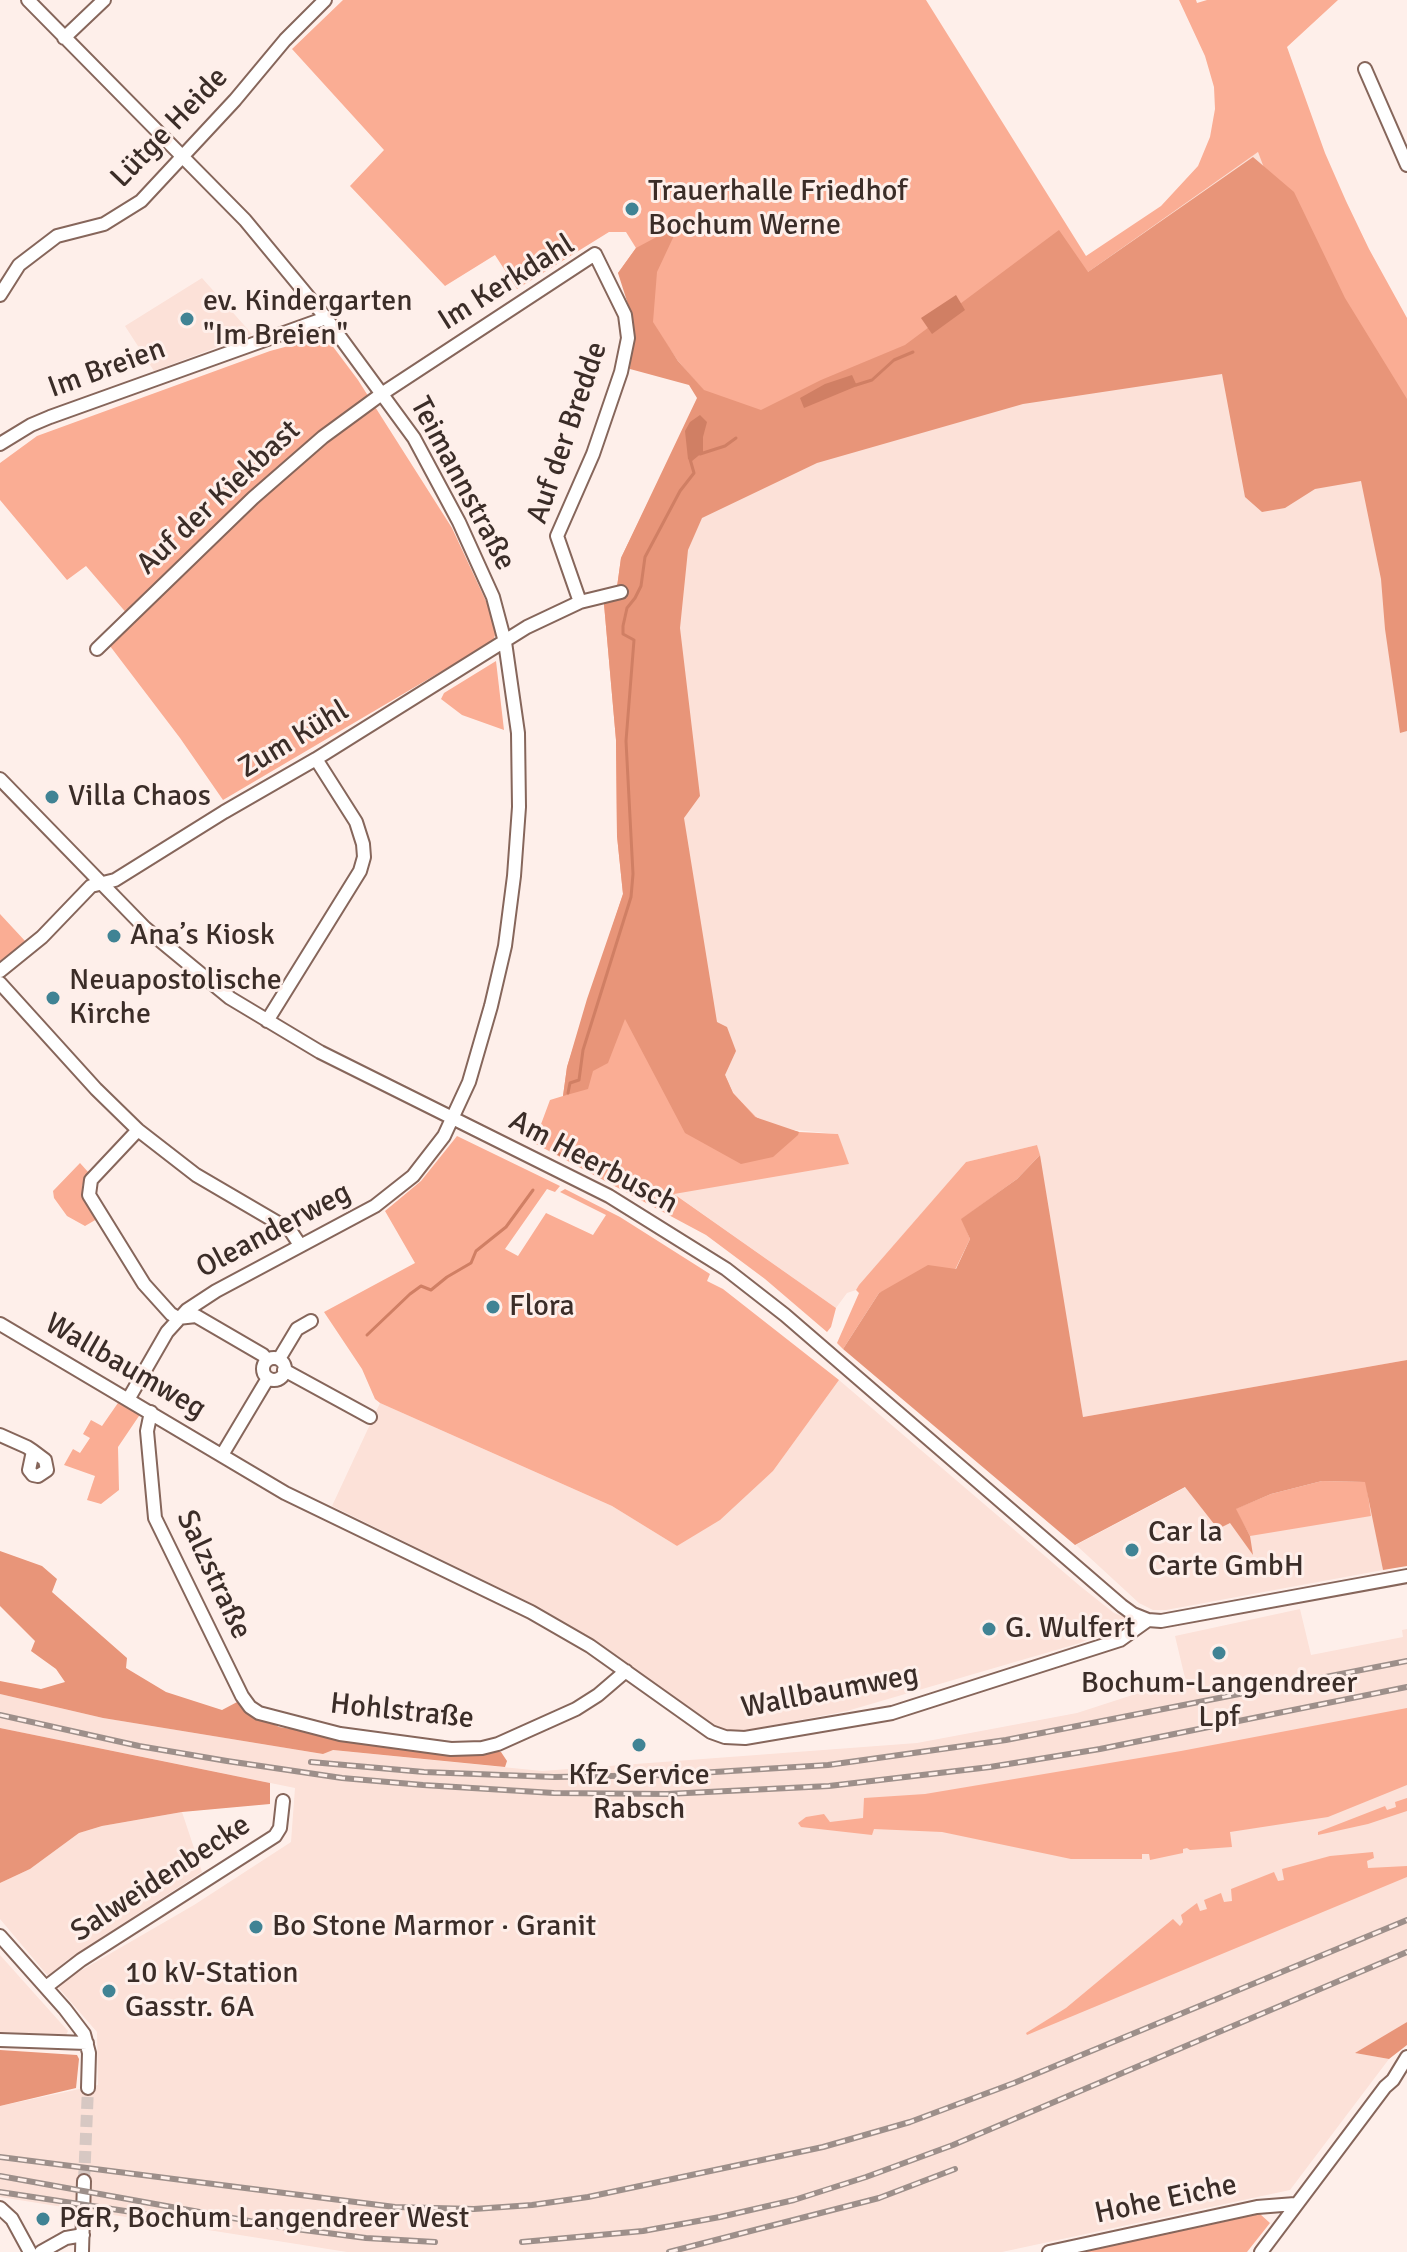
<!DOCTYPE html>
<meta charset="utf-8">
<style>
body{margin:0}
canvas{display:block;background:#feefea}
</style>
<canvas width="1407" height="2252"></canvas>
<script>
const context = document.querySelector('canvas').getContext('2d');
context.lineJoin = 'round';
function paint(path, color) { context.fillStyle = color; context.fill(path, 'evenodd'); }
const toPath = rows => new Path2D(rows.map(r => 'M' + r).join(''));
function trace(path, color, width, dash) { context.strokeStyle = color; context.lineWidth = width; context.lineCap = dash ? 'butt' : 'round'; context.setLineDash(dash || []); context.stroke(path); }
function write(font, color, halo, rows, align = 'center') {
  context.font = font + ' Signika,sans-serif'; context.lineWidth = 6; context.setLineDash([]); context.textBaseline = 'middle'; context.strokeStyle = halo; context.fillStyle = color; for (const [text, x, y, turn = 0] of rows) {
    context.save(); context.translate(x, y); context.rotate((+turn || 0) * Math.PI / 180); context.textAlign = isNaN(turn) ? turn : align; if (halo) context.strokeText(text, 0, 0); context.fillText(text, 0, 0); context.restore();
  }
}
const built = toPath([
 [1258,152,1267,176,1407,430,1407,1360,1083,1417,1037,1145,966,1162,856,1290,847,1293,836,1308,673,1193,848,1164,838,1134,783,1129,756,1117,733,1093,725,1075,651,625,688,516,946,362],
 [202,278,252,334,154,371,125,326],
 [839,1380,1080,1586,1114,1613,1132,1620,1080,1643,847,1711,747,1730,728,1731,713,1726,631,1667,534,1605,332,1506,380,1403,612,1506,677,1546,773,1471],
 [1366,1482,1383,1570,1166,1610,1153,1610,1139,1603,1076,1545,1186,1487,1218,1528,1230,1522,1250,1536],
 [1300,1609,1311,1655,1403,1637,1402,1630,1407,1629,1407,2022,1356,2053,1389,2059,1290,2190,1002,2252,347,2252,0,2197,0,2106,98,2085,97,2032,56,1985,194,1905,291,1842,295,1788,0,1728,0,1694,103,1718,323,1754,332,1750,542,1771,917,1743,1077,1713,1185,1678,1175,1636],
 [182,1812,202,1872,67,1960,48,1976,0,1919,0,1883,30,1869,79,1833,102,1826],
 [0,1955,68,2031,66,2035,0,2032]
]);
const green = toPath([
 [343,0,926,0,1086,256,1161,206,1198,166,1210,137,1215,109,1214,87,1205,56,1179,0,1196,0,1197,3,1207,0,1338,0,1287,47,1325,153,1346,201,1369,249,1407,318,1407,430,1267,176,1258,152,1088,272,719,464,651,625,666,808,725,1075,733,1093,756,1117,767,1124,799,1132,838,1134,849,1164,674,1194,836,1308,831,1327,827,1332,765,1279,706,1235,534,1143,550,1100,563,1096,567,1067,623,894,617,836,616,740,604,604,617,587,621,558,703,390,678,361,618,273,636,248,626,232,609,232,517,289,495,255,445,286,350,186,384,150,292,49],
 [325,336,358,380,452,528,498,627,493,641,223,800,180,738,110,646,135,623,86,566,67,580,0,500,0,463,37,436,270,351],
 [496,661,504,730,462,715,441,699,444,693],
 [0,914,26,942,0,963],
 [457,1136,560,1186,555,1192,547,1189,505,1249,518,1256,546,1213,593,1235,606,1215,560,1192,565,1189,620,1217,710,1274,707,1281,723,1289,839,1380,773,1471,720,1520,677,1546,612,1506,380,1403,375,1399,362,1369,324,1312,415,1263,385,1211,421,1181],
 [1037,1145,1040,1155,1017,1179,962,1219,970,1239,955,1270,879,1293,843,1349,837,1343,859,1293,856,1290,859,1285,966,1162],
 [80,1163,89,1173,82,1186,83,1194,97,1219,85,1226,67,1216,54,1198,53,1191],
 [120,1400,141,1413,118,1447,119,1490,101,1504,87,1500,95,1476,64,1465,73,1449,80,1453,90,1438,83,1434,91,1420,102,1426],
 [1322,1481,1366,1482,1371,1516,1250,1536,1235,1509,1271,1494],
 [1407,1708,1407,1785,1328,1817,1230,1832,1232,1847,1190,1850,1187,1848,1183,1849,1183,1853,1150,1860,1149,1854,1142,1854,1142,1859,1071,1859,942,1832,874,1829,872,1835,801,1827,798,1823,806,1817,824,1814,830,1822,863,1818,864,1798,925,1794,1181,1751],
 [1407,1798,1407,1811,1368,1824,1318,1835,1318,1832,1385,1806,1387,1810,1396,1807,1395,1802],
 [1373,1852,1374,1858,1367,1861,1368,1868,1407,1866,1407,1877,1027,2035,1026,2033,1066,2008,1173,1919,1180,1926,1183,1922,1181,1915,1197,1903,1200,1911,1207,1909,1204,1900,1221,1893,1224,1902,1232,1901,1231,1889,1274,1872,1278,1881,1284,1880,1282,1869,1330,1856],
 [1260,2214,1270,2223,1247,2252,1081,2252]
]);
const forest = toPath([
 [1253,157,1294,192,1345,298,1407,399,1407,731,1400,733,1385,629,1381,579,1361,481,1315,489,1285,508,1262,512,1245,497,1222,374,1023,404,817,463,702,518,688,550,680,628,700,796,684,818,717,1022,727,1027,736,1051,725,1075,733,1093,755,1117,799,1132,798,1135,773,1157,741,1164,685,1133,625,1019,608,1063,593,1071,588,1089,563,1096,567,1067,587,999,623,894,617,836,616,740,604,604,617,587,621,558,697,398,689,385,630,369,632,317,618,273,636,248,679,225,657,272,653,322,678,361,704,390,761,410,821,380,905,345,1059,230,1088,272],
 [1040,1155,1083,1417,1407,1360,1407,1566,1383,1570,1365,1482,1322,1481,1271,1494,1236,1509,1250,1536,1253,1555,1230,1523,1218,1529,1185,1487,1075,1545,843,1349,879,1293,928,1265,956,1269,970,1239,961,1219,1017,1179],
 [0,1551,42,1566,57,1579,52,1592,127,1658,126,1668,166,1692,222,1710,239,1701,253,1713,279,1727,329,1735,501,1752,507,1761,505,1767,333,1750,323,1754,103,1718,0,1694,0,1681,41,1689,65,1682,56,1669,31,1651,35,1641,0,1606],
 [0,1728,270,1783,270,1804,182,1812,102,1826,79,1833,30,1869,0,1883],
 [1407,2022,1407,2045,1389,2059,1355,2053],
 [0,2050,77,2055,79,2059,76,2088,0,2106]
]);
const water = toPath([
 [956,295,965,310,932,334,921,318],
 [852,375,857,386,804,408,800,398,825,384],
 [700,415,707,422,703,437,703,452,692,461,688,459,685,431,690,422]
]);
const stream = toPath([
 [856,385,872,380,894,360,913,352],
 [700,454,725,446,736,438],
 [568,1093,570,1083,579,1080,583,1050,631,897,633,874,626,741,634,640,623,634,623,626,627,608,635,598,641,586,645,557,680,491,694,473,690,459],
 [557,1146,555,1150,557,1153,567,1157],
 [367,1335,410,1294,421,1286,431,1290,447,1277,471,1263,476,1251,506,1227,533,1190]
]);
const minorTunnel = toPath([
 [84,2181,88,2088]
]);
const minor = toPath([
 [28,0,245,220,326,318,414,438,459,522,493,597,505,642,518,733,519,807,514,876,505,946,491,1006,469,1082,444,1136,413,1176,375,1206,216,1291,187,1310,167,1332,129,1398],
 [64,38,104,0],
 [1365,69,1407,165],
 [0,295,19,265,57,236,104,224,141,201,235,100,285,40,325,0],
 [0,444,31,425,50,417,326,318],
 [97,649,253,498,323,437,383,393,595,254,625,315,628,338,621,372,593,454,557,536,580,602],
 [0,779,145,928,230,998,320,1052,609,1196,726,1269,785,1315,1122,1606,1133,1614,1148,1620],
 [0,971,42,937,91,886,115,880,224,812,316,759,527,627,580,602,621,592],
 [0,983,96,1089,138,1130,196,1175,290,1230,300,1245],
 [267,1021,360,871,364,857,363,844,356,822,316,759],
 [138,1130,91,1180,89,1195,144,1284,171,1314,178,1318],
 [178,1318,196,1316,263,1355,267,1360],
 [0,1324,285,1493,531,1612,590,1646,711,1732,725,1737,745,1738,892,1713,1120,1640,1148,1620,1161,1621,1407,1576],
 '263 1369a11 11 0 1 1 22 0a11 11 0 1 1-22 0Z',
 [279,1359,297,1329,311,1321],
 [284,1370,370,1417],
 [151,1412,147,1431,155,1518,242,1696,250,1707,259,1713,340,1734,451,1749,482,1748,498,1744,576,1709,598,1695,626,1671],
 [0,1435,27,1447,33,1451,45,1460,47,1470,38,1476,33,1475,29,1470,33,1451],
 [222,1455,268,1378],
 [0,1936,65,2009,84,2034,89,2053,88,2088],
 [46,1987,81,1960,275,1836,280,1828,283,1801],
 [0,2040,87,2043],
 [0,2208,12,2219,30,2252],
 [41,2252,66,2238,83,2235],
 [82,2252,84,2181],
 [1049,2252,1257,2207,1295,2204],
 [1261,2252,1385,2087,1393,2080,1407,2057]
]);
const rail = toPath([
 [0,1715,139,1746,227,1761,342,1778,423,1785,554,1793,667,1794,829,1786,990,1767,1100,1749,1407,1687],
 [311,1762,424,1772,554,1777,666,1775,828,1765,1006,1740,1407,1661],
 [0,2157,395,2207,474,2209,532,2205,588,2197,823,2147,910,2122,1014,2083,1407,1920],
 [0,2176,288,2228,366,2238,435,2242],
 [0,2192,145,2214],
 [522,2242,643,2231,720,2217,794,2200,866,2177,953,2145,1407,1952],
 [669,2252,879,2198,955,2169]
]);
const markers = [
 [632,209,8,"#408394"],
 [187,319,8,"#408394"],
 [52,797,8,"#408394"],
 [114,936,8,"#408394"],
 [53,998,8,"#408394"],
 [493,1307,8,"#408394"],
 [1132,1550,8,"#408394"],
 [989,1629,8,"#408394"],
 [1219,1653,8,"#408394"],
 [639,1745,8,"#408394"],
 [256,1927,8,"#408394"],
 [109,1991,8,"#408394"],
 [43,2219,8,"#408394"]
];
const streetNames = [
 ["Lütge Heide",170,128,-46],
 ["Im Kerkdahl",507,283,-32],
 ["Im Breien",107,369,-20],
 ["Auf der Bredde",568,433,-71],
 ["Teimannstraße",462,484,62],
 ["Auf der Kiekbast",219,498,-43],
 ["Zum Kühl",294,740,-31],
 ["Am Heerbusch",593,1163,28],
 ["Oleanderweg",274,1231,-28],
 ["Wallbaumweg",125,1367,30],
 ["Salzstraße",213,1575,65],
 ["Wallbaumweg",830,1692,-11],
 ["Hohlstraße",402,1712,6],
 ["Salweidenbecke",161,1879,-33],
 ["Hohe Eiche",1166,2200,-12]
];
const poiNames = [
 ["Trauerhalle Friedhof",648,192],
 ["Bochum Werne",648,226],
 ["ev. Kindergarten",203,302],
 ["\"Im Breien\"",203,336],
 ["Villa Chaos",68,797],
 ["Anaʼs Kiosk",130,936],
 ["Neuapostolische",69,981],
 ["Kirche",69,1015],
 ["Flora",509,1307],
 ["Car la",1148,1533],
 ["Carte GmbH",1148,1567],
 ["G. Wulfert",1005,1629],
 ["Bochum-Langendreer",1219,1684,"center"],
 ["Lpf",1219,1718,"center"],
 ["Kfz Service",639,1776,"center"],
 ["Rabsch",639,1810,"center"],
 ["Bo Stone Marmor · Granit",272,1927],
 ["10 kV-Station",125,1974],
 ["Gasstr. 6A",125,2008],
 ["P&R, Bochum Langendreer West",59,2219]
];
paint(built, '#fce1d8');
paint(green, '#faad94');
paint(forest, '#e89579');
paint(water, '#d07f64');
trace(stream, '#d07f64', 3);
trace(minorTunnel, '#d7c8c3', 12, [12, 6]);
trace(minor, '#86665b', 16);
trace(minor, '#fff', 12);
trace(rail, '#9d8f8a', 6);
trace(rail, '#feefea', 3, [9]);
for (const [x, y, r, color] of markers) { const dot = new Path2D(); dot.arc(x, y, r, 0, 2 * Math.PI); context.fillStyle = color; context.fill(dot); trace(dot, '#feefea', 3); }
write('30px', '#3b2d28', '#feefea', streetNames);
write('30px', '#3b2d28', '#feefea', poiNames, 'left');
</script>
